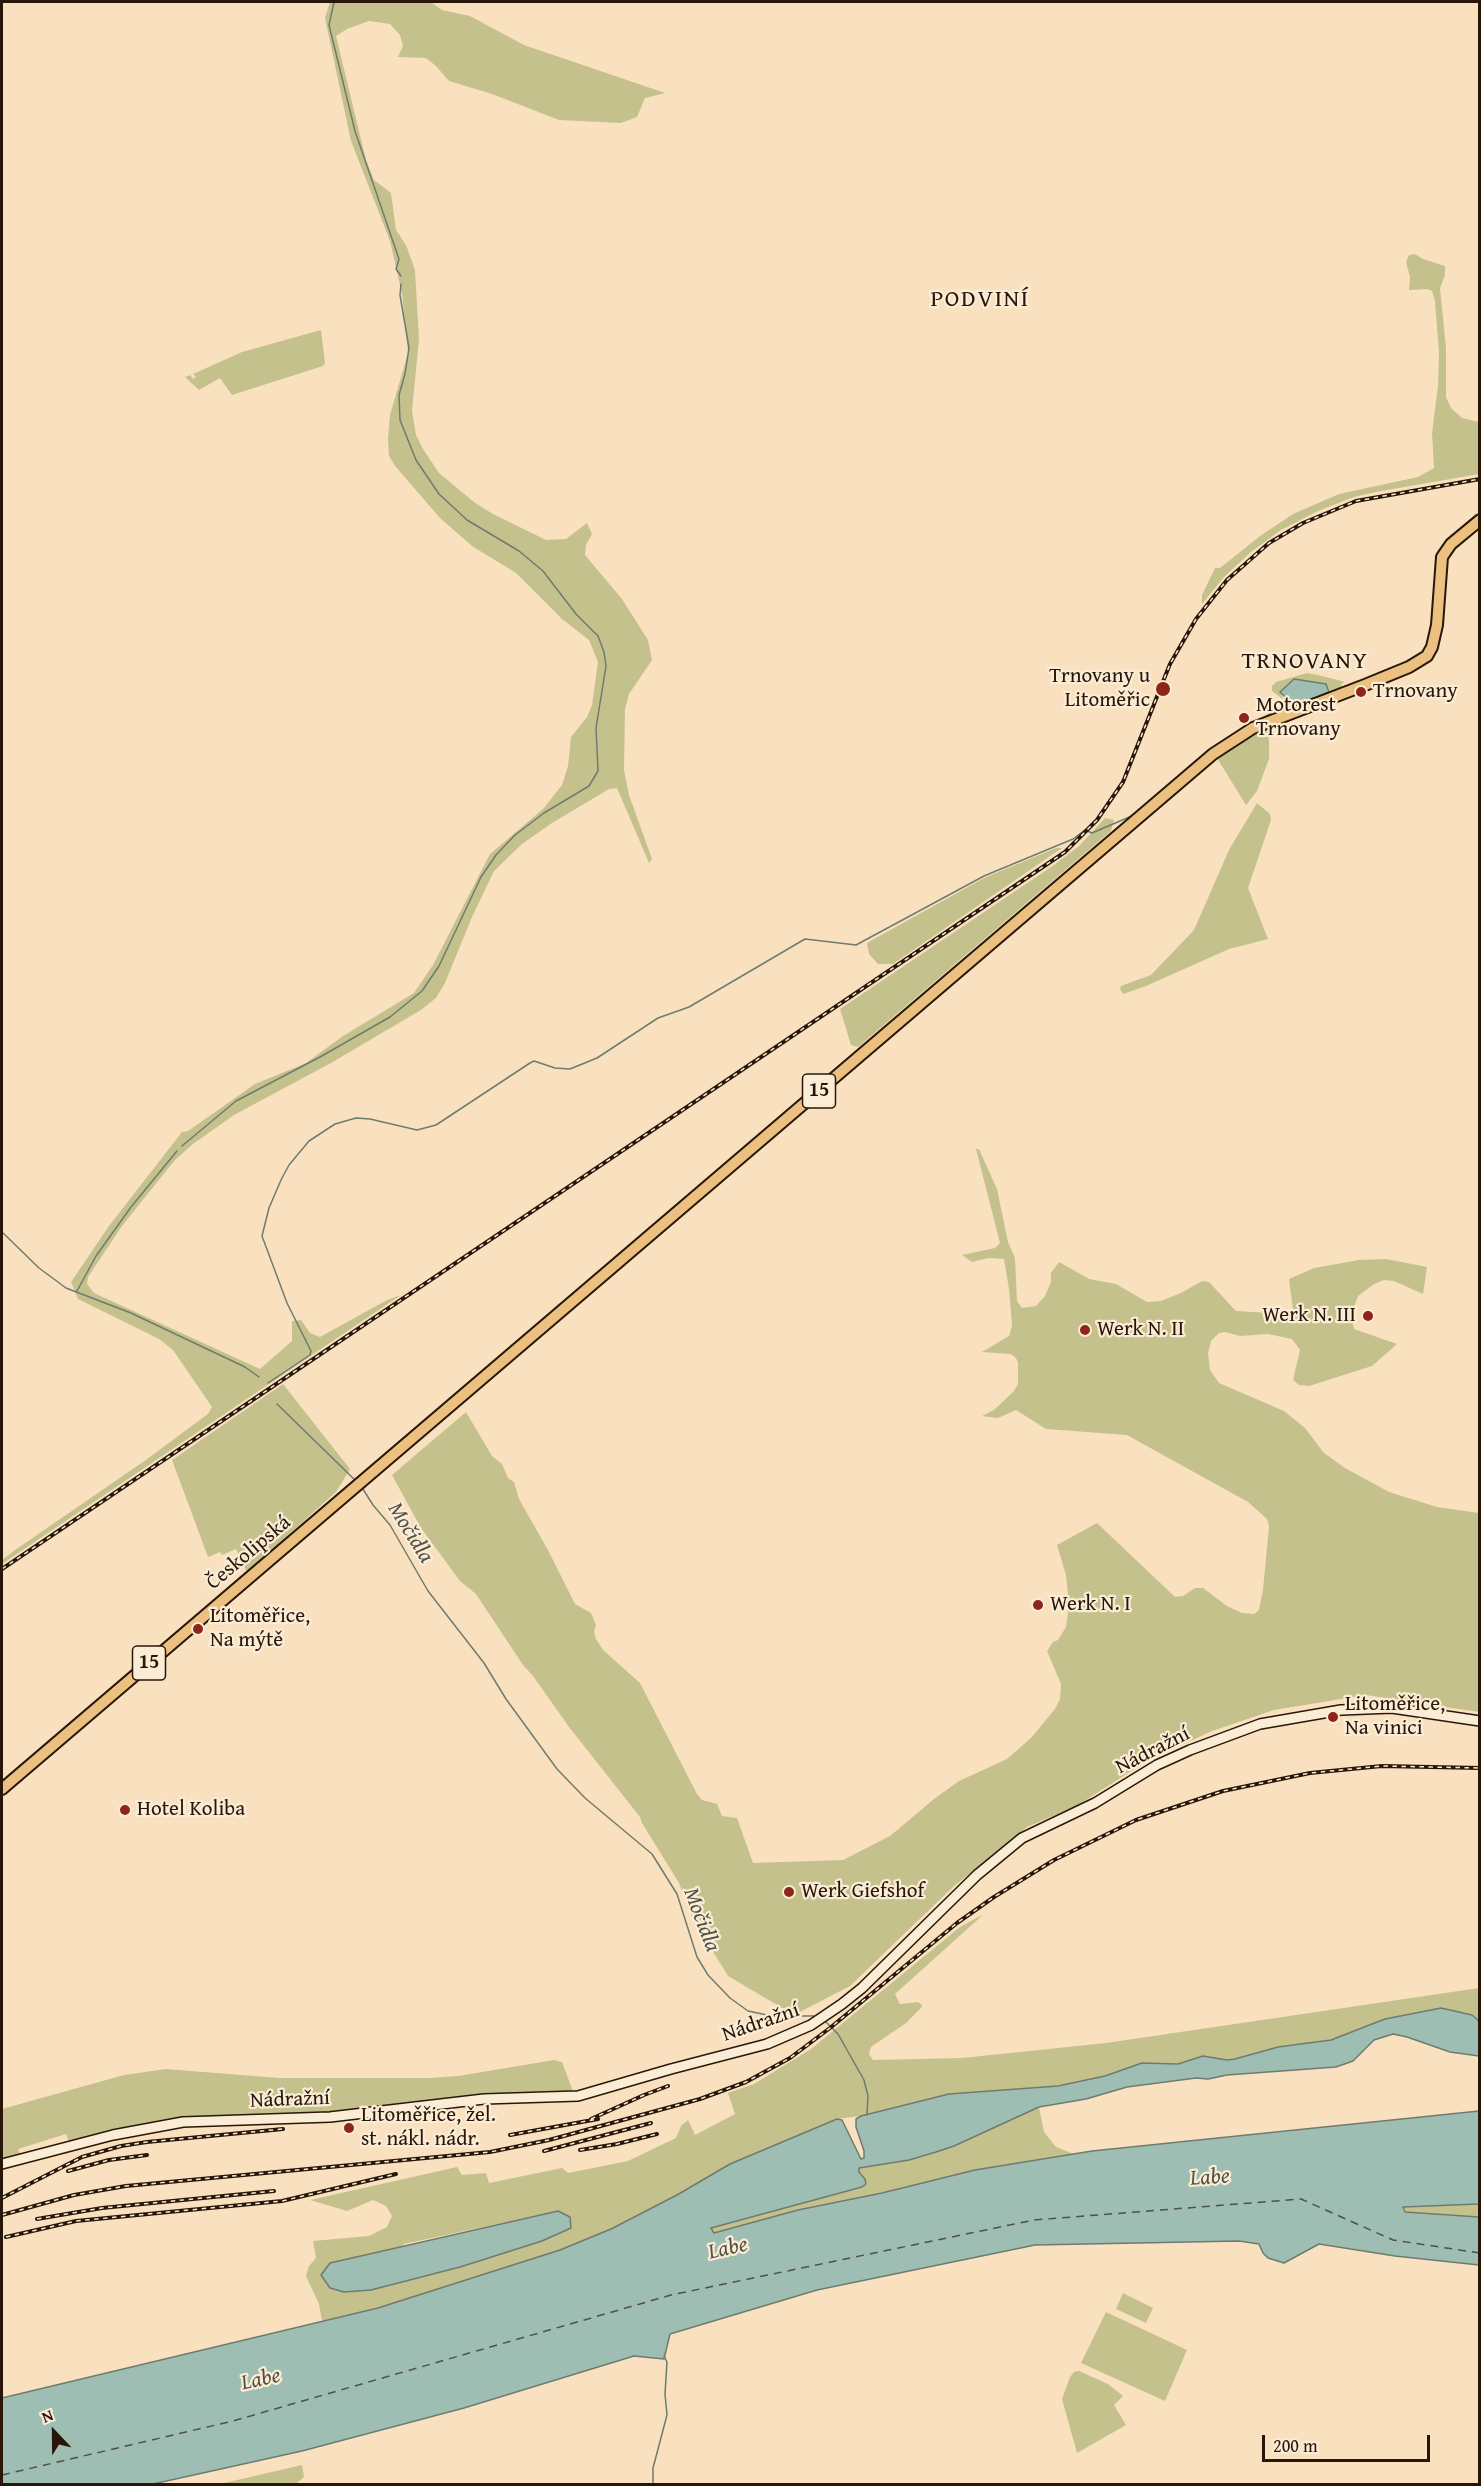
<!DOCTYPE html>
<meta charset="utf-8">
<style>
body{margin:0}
#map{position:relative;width:1481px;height:2486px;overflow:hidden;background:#f9e1c0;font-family:"Gentium Book Plus",serif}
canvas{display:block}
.frame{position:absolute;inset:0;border:3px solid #281708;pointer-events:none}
.north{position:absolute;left:24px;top:2402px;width:60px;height:60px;-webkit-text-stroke:4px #fbecd6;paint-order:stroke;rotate:338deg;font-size:16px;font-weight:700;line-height:24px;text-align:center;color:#281708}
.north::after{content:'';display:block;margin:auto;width:21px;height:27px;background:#281708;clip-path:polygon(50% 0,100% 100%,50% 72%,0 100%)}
.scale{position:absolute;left:1262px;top:2435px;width:168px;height:27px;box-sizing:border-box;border:3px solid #281708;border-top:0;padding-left:8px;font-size:18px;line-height:21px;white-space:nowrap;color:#281708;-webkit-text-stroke:4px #fbecd6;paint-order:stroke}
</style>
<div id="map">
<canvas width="1481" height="2486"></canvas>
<div class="frame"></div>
<div class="north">N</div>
<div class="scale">200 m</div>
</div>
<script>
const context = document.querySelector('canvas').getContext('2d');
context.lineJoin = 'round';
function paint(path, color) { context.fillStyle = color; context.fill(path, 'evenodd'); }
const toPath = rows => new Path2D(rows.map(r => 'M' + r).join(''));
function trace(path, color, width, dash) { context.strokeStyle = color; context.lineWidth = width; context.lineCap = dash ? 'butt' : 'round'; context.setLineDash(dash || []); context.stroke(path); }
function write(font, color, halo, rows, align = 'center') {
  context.font = font + ' "Gentium Book Plus",serif'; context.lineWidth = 4.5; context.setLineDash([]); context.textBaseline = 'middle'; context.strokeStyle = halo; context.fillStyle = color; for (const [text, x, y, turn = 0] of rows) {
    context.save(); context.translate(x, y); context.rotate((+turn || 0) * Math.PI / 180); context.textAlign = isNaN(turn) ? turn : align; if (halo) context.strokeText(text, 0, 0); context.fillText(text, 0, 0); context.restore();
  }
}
const green = toPath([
 [330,2,431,2,442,10,470,16,524,45,665,93,645,98,637,117,621,123,559,120,492,94,449,81,436,66,426,58,398,57,403,46,400,35,390,24,369,21,347,29,336,36,366,160,374,180,391,193,396,230,406,245,415,270,419,339,412,411,416,435,423,449,439,473,474,502,493,514,546,540,566,539,587,523,592,534,586,545,585,555,622,599,648,640,652,660,629,694,625,709,624,770,629,795,652,859,649,863,617,788,609,789,552,823,522,844,494,871,472,917,445,983,436,998,421,1010,331,1063,234,1115,193,1144,174,1161,122,1226,88,1277,87,1284,94,1293,260,1369,292,1341,292,1321,301,1320,310,1333,320,1337,387,1300,401,1295,2,1564,2,1560,15,1550,143,1462,208,1414,212,1407,173,1350,159,1339,78,1299,71,1282,109,1226,182,1132,188,1131,255,1084,306,1063,343,1036,414,993,433,965,490,854,543,809,562,785,568,766,571,737,587,717,592,705,598,662,589,640,562,619,516,573,472,546,440,518,395,466,389,456,388,439,390,415,408,353,402,294,390,241,351,141,325,18],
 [1415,254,1423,259,1445,266,1445,275,1440,288,1446,348,1446,397,1451,408,1462,418,1479,422,1479,474,1376,492,1354,497,1318,511,1281,530,1251,552,1224,577,1202,604,1202,595,1215,568,1220,568,1260,536,1293,514,1339,494,1418,477,1434,468,1432,433,1438,386,1439,353,1435,301,1432,291,1427,289,1409,290,1410,277,1406,262,1409,255],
 [321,330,325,363,323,366,232,395,220,378,199,390,185,377,190,375,193,379,196,377,193,374,242,352],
 [1307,673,1322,676,1345,682,1341,684,1342,687,1332,694,1326,684,1295,681,1280,693,1284,700,1272,691,1272,686,1276,682],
 [1265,728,1269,732,1269,759,1257,791,1246,805,1217,758,1237,743],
 [1257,803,1270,814,1271,820,1248,888,1268,939,1229,949,1146,986,1123,994,1120,989,1121,986,1151,975,1194,930,1229,850],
 [1105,818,1114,820,1111,831,858,1047,851,1045,840,1009,1054,865,1079,846],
 [1056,848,1062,848,893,964,878,964,869,954,867,943,984,878],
 [976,1149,979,1149,997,1189,1008,1242,1015,1258,1017,1301,1022,1308,1036,1306,1045,1296,1051,1282,1051,1273,1059,1262,1089,1279,1116,1284,1147,1302,1161,1301,1181,1293,1202,1281,1209,1282,1236,1311,1270,1313,1288,1313,1293,1310,1289,1279,1314,1268,1359,1260,1386,1259,1427,1267,1423,1294,1394,1281,1384,1280,1374,1284,1358,1296,1354,1307,1352,1320,1354,1329,1397,1344,1372,1366,1309,1386,1299,1385,1293,1380,1300,1350,1292,1339,1268,1334,1240,1336,1225,1332,1219,1333,1211,1341,1208,1353,1210,1370,1219,1383,1284,1411,1305,1428,1324,1453,1345,1468,1389,1492,1437,1507,1479,1513,1479,1712,1366,1695,1274,1710,1212,1731,1147,1761,1078,1805,1027,1827,953,1887,850,1986,794,2015,728,1976,693,1919,679,1883,642,1823,640,1817,569,1727,533,1676,523,1665,476,1594,460,1581,421,1528,392,1475,466,1412,492,1456,502,1464,508,1478,514,1482,519,1499,548,1550,575,1604,591,1613,596,1625,594,1631,596,1639,603,1650,640,1683,697,1794,702,1800,717,1804,722,1816,737,1818,753,1863,843,1860,890,1836,934,1799,959,1781,1007,1759,1032,1737,1055,1709,1060,1699,1061,1684,1047,1651,1053,1642,1058,1640,1066,1627,1069,1606,1066,1575,1057,1545,1097,1523,1175,1597,1183,1596,1195,1588,1203,1588,1227,1606,1242,1613,1254,1614,1259,1610,1263,1590,1269,1526,1267,1519,1248,1502,1127,1435,1046,1429,1016,1410,998,1418,982,1416,994,1410,1014,1391,1018,1384,1018,1363,1016,1358,1011,1354,982,1352,1009,1336,1012,1326,1009,1289,1004,1259,988,1258,972,1262,962,1255,995,1248,1000,1243],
 [283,1384,350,1469,336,1492,247,1572,236,1549,222,1555,220,1552,208,1557,172,1460],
 [984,1914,895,1994,900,2004,918,2002,922,2005,921,2008,906,2023,871,2047,869,2054,873,2060,962,2058,1106,2043,1479,1988,1479,2021,1472,2015,1440,2008,1385,2019,1331,2040,1278,2047,1235,2059,1227,2060,1203,2056,1178,2064,1142,2063,1105,2076,1058,2086,949,2094,861,2116,837,2119,730,2164,677,2195,611,2229,560,2250,378,2308,322,2321,319,2304,306,2276,309,2266,316,2258,313,2241,369,2236,387,2227,392,2216,386,2206,373,2200,347,2211,310,2200,457,2167,462,2175,486,2173,489,2183,562,2168,568,2173,628,2161,676,2138,681,2126,688,2120,695,2135,735,2114,728,2093,754,2084,811,2049,960,1927],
 [558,2211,571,2228,542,2241,460,2267,371,2290,404,2244],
 [554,2060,562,2062,574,2094,364,2111,200,2117,70,2144,66,2134,18,2149,21,2157,2,2161,2,2109,124,2075,166,2069,279,2078,429,2078,458,2076],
 [1039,2107,1044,2132,1056,2147,1074,2154,975,2170,882,2193,798,2210,714,2233,711,2228,862,2187,863,2175,859,2172,859,2168,909,2160,954,2146],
 [1479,2204,1479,2217,1405,2212,1403,2206],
 [1123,2293,1153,2308,1146,2323,1116,2309],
 [1106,2312,1187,2350,1165,2401,1081,2363],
 [1079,2371,1108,2384,1123,2396,1114,2405,1126,2425,1077,2453,1062,2399,1070,2377,1074,2372],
 [302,2465,304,2477,296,2484,220,2484]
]);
const water = toPath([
 [1294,679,1326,684,1329,692,1294,706,1280,692,1294,679],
 [1441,2008,1472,2015,1479,2021,1479,2056,1450,2052,1407,2037,1393,2034,1374,2040,1353,2061,1336,2067,1227,2075,1208,2079,1196,2078,1127,2087,1086,2099,1039,2107,954,2146,936,2152,909,2160,859,2168,859,2172,865,2179,866,2184,862,2187,711,2228,714,2233,798,2210,882,2193,975,2170,1092,2151,1479,2111,1479,2204,1403,2207,1405,2212,1479,2217,1479,2265,1395,2256,1319,2244,1284,2263,1268,2258,1263,2253,1259,2244,1239,2241,1035,2245,817,2290,670,2334,664,2359,634,2356,464,2408,302,2451,153,2484,2,2484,2,2398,378,2308,560,2250,611,2229,677,2195,730,2164,837,2119,842,2120,861,2159,864,2158,864,2151,856,2127,856,2119,861,2116,949,2094,1058,2086,1105,2076,1142,2063,1178,2064,1203,2056,1227,2060,1235,2059,1278,2047,1331,2040,1385,2019,1441,2008],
 [558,2211,570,2217,571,2228,542,2241,460,2267,371,2290,344,2292,330,2288,321,2275,330,2263,558,2211]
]);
const stream = toPath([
 [334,2,329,25,355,131,399,259,396,269,401,276],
 [1259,720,1272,713,1294,706],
 [182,1146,236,1101,320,1057,390,1017,422,991,439,966,481,877,496,855,515,835,544,813,589,786,598,771,596,728,606,666,604,652,598,636,576,614,543,571,519,551,467,520,439,494,416,460,400,420,399,395,405,374,409,348,400,295,401,284],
 [2,1232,39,1268,66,1288,131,1313,245,1367,259,1377],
 [77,1291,96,1256,131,1207,177,1151],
 [268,1383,310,1355,311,1351,287,1303,262,1236,269,1208,281,1180,289,1165,309,1141,335,1124,356,1118,370,1119,417,1130,436,1125,530,1063,534,1061,555,1068,570,1069,597,1058,658,1018,689,1007,805,939,856,945,984,876,1073,839,1085,830,1092,833,1134,815],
 [277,1404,356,1481],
 [361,1486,373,1505,390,1525,428,1591,484,1663,506,1699,557,1769,585,1798,652,1854,677,1894,697,1957,708,1975,730,1998,748,2011,772,2016,820,2016],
 [825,2021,838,2034,864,2080,868,2096,867,2115],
 [653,2484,653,2468,667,2415,665,2394,667,2362,664,2356]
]);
const ferry = toPath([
 [2,2475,233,2421,671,2295,1034,2220,1301,2199,1393,2240,1480,2253]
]);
const secondary = toPath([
 [2,2164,113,2135,183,2122,330,2117,484,2099,578,2096,671,2069,767,2044,811,2025,842,2004,862,1988,977,1875,1022,1838,1095,1803,1157,1765,1190,1750,1260,1724,1341,1710,1392,1708,1480,1721]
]);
const primary = toPath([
 [2,1789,1213,754,1253,728,1365,685,1409,667,1427,656,1432,647,1437,625,1442,557,1451,544,1480,520]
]);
const rail = toPath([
 [2,1569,1065,852,1097,820,1123,782,1170,664,1196,619,1227,580,1269,543,1303,523,1356,501,1480,479],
 [591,2119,644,2095,668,2086],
 [510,2135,598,2119],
 [580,2150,617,2144,657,2134],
 [544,2151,651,2123],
 [68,2171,109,2160,147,2155],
 [2,2198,82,2157,121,2146,147,2142,283,2129],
 [2,2215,74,2195,126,2186,490,2152,549,2140,700,2099,746,2082,790,2058,830,2028,957,1923,994,1897,1054,1860,1136,1820,1223,1791,1310,1773,1382,1766,1480,1768],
 [37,2219,102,2208,274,2191],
 [6,2237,76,2221,282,2201,396,2174]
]);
const markers = [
 [1163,689,8,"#8f2418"],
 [1361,692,6,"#8f2418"],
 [1244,718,6,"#8f2418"],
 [1368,1316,6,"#8f2418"],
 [1085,1330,6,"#8f2418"],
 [1038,1605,6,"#8f2418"],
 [198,1629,6,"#8f2418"],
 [1333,1717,6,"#8f2418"],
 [125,1810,6,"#8f2418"],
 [789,1892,6,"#8f2418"],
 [349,2128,6,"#8f2418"]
];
const shields = [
 [819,1091,33],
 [149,1663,33]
];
const shieldNames = [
 ["15",819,1091],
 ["15",149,1663]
];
const poiNames = [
 ["Trnovany u",1150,677,"right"],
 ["Litoměřic",1150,701,"right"],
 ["Trnovany",1373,692],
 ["Motorest",1256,706],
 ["Trnovany",1256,730],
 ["Werk N. III",1356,1316,"right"],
 ["Werk N. II",1097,1330],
 ["Werk N. I",1050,1605],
 ["Litoměřice,",210,1617],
 ["Na mýtě",210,1641],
 ["Litoměřice,",1345,1705],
 ["Na vinici",1345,1729],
 ["Hotel Koliba",137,1810],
 ["Werk Giefshof",801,1892],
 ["Litoměřice, žel.",361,2116],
 ["st. nákl. nádr.",361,2140]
];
const streetNames = [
 ["Českolipská",249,1553,-40],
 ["Nádražní",1153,1751,-27],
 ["Nádražní",761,2023,-19],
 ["Nádražní",290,2100,-2]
];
const waterNames = [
 ["Močidla",410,1533,58],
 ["Močidla",701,1920,69],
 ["Labe",1210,2178,-4],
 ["Labe",728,2249,-13],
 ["Labe",261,2380,-12]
];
const quarterNames = [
 ["PODVINÍ",980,300],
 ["TRNOVANY",1305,662]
];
paint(green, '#c5c18d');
paint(water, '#9ebeb3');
trace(water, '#6f7b6f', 1.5);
trace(stream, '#6f7b6f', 1.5);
trace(ferry, '#515144', 1.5, [8, 6]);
trace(secondary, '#281708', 12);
trace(primary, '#281708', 14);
trace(secondary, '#fbecd6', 9);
trace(primary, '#ecc080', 10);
trace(rail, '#281708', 4);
trace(rail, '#fbecd6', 1.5, [4.5]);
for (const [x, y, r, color] of markers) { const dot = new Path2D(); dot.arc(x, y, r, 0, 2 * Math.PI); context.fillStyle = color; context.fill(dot); trace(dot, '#fbecd6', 2); }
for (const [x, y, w] of shields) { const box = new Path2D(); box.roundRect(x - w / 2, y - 17, w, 34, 4.5); context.fillStyle = '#fbecd6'; context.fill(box); trace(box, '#281708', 1.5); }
write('bold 20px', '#281708', null, shieldNames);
write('21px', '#281708', '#fbecd6', poiNames, 'left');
write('21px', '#281708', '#fbecd6', streetNames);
write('italic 22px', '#515144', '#fbecd6', waterNames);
context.letterSpacing = '1.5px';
write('24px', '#281708', '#fbecd6', quarterNames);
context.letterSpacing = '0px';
</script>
